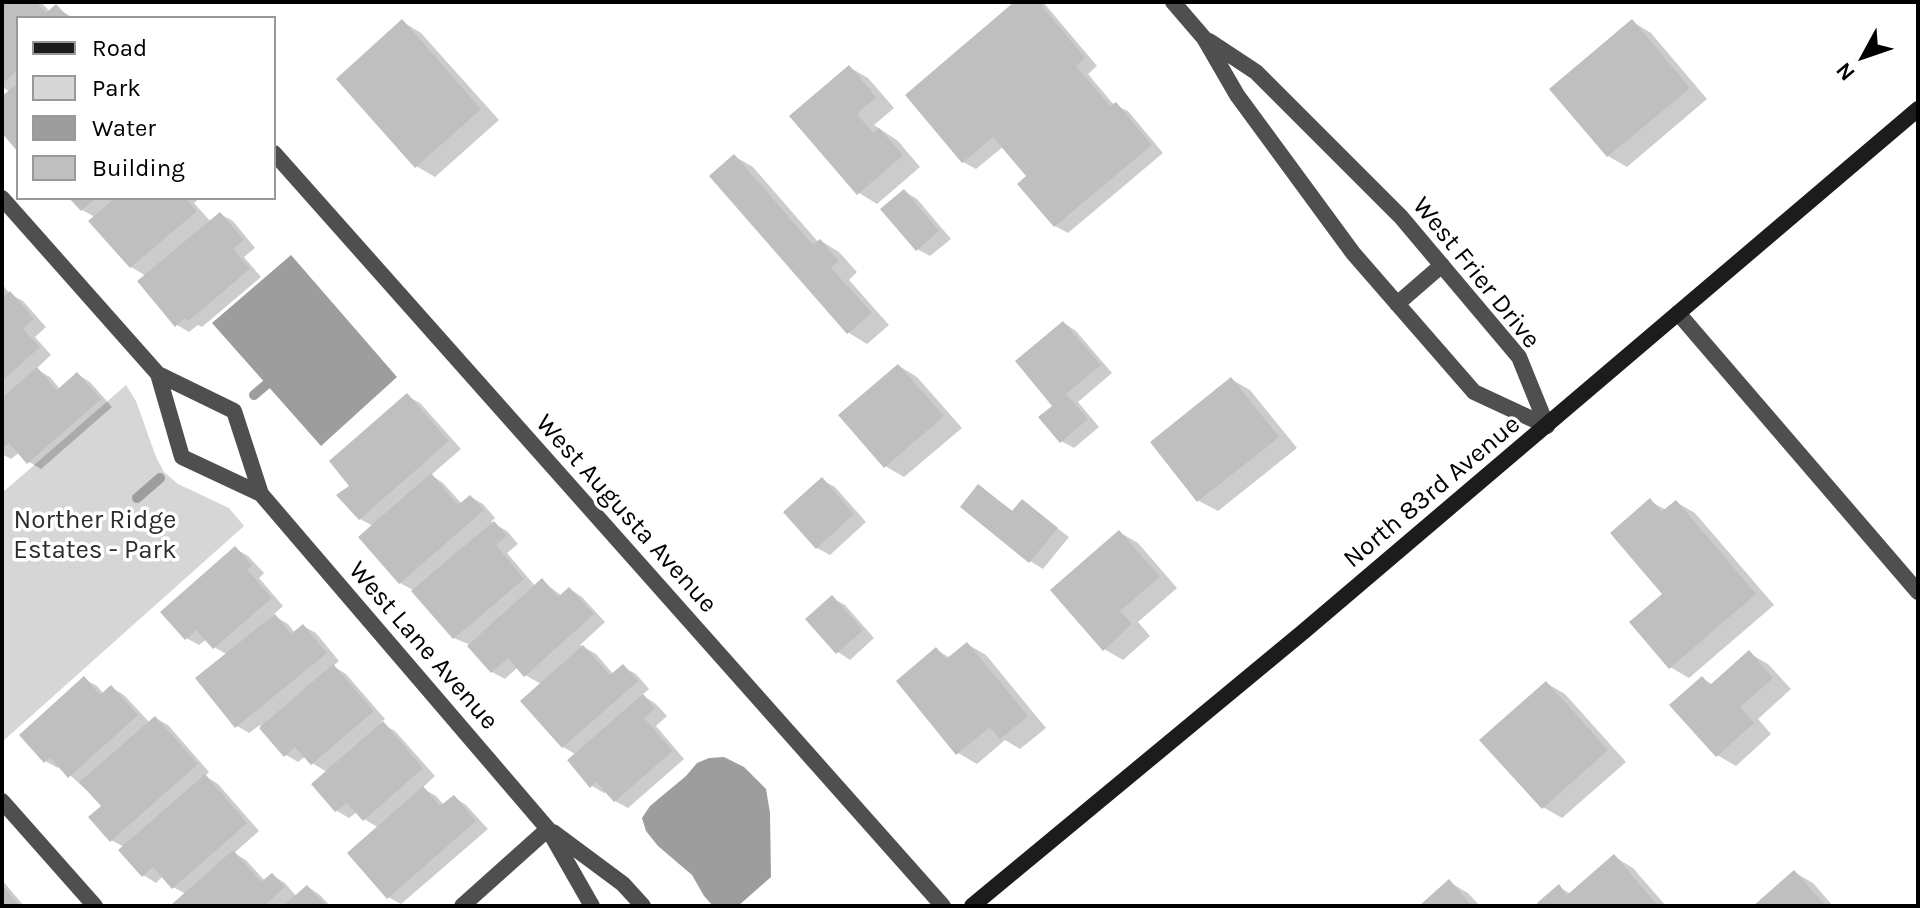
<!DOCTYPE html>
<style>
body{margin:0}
#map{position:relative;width:1920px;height:908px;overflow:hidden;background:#fff;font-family:Karla,sans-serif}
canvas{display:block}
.frame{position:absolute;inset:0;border:4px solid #000;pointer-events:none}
.legend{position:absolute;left:16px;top:16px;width:260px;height:184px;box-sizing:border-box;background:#fff;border:2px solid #999;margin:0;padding:10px 14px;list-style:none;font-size:24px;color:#000}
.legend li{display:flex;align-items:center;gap:16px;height:40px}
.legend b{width:40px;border:2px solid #999}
.north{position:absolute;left:1824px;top:16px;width:80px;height:80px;-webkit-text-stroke:6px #fff;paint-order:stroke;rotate:230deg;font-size:22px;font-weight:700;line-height:32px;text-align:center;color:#000}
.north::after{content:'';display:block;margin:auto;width:28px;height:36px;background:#000;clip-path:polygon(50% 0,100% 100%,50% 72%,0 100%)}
</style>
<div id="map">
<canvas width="1920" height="908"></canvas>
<div class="frame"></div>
<ul class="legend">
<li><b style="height:10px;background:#1c1c1c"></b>Road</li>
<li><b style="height:22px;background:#d6d6d6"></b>Park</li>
<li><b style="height:22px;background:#9d9d9d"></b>Water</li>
<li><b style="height:22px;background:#bfbfbf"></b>Building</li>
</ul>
<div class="north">N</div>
</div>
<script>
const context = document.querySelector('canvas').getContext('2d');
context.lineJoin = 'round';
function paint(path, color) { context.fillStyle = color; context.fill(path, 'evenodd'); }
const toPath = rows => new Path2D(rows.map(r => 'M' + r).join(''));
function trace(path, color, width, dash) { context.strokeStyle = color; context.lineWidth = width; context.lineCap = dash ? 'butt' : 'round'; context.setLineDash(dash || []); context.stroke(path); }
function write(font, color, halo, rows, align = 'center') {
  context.font = font + ' Karla,sans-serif'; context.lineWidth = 7; context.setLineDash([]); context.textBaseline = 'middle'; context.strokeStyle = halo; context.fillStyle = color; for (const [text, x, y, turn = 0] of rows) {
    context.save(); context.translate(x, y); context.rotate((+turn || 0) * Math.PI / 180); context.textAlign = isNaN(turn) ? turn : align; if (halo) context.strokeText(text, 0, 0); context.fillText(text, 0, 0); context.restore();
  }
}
const green = toPath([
 [126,385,136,401,156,457,164,472,178,484,229,508,244,526,2,742,2,493]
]);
const water = toPath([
 [291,255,397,377,321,446,212,323],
 [724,757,744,767,766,789,770,813,771,877,738,906,713,906,704,896,692,875,658,846,646,831,642,818,650,806,686,776,697,763,709,758]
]);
const shadow = toPath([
 [2,2,41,2,50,12,56,7,73,18,18,18,18,149,2,130,2,99,10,92,4,88,2,90],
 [1018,2,1043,2,1097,66,1088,74,1114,105,1128,111,1163,153,1068,233,1055,226,1029,176,1004,146,976,169,963,162],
 [403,22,421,33,499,120,435,177,416,166],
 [1633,22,1651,33,1707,99,1627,167,1608,156],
 [849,67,868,78,894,108,874,125,898,141,920,167,877,204,859,193],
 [734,156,753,167,819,243,821,241,839,252,857,272,849,280,889,325,867,344,849,333,712,176],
 [904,191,917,199,951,239,930,256,917,249],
 [72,198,200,198,194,203,211,222,220,214,233,221,255,248,244,257,261,277,202,327,198,325,189,332,177,325,146,276,131,267,95,217,82,210],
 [2,284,10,294,23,301,46,327,35,337,51,355,36,369,50,377,60,389,77,374,90,382,112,407,41,469,29,462,20,452,11,459,2,454],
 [1064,323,1076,331,1112,373,1078,402,1099,427,1074,448,1061,441,1055,406],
 [899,366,917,377,962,428,904,477,885,466],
 [1231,379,1250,390,1297,448,1218,511,1199,501,1153,442],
 [407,396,420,403,461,449,431,475,443,483,462,504,471,497,483,504,495,518,491,522,507,531,518,544,507,553,536,587,542,581,562,596,570,589,582,597,605,622,580,645,596,654,614,675,623,667,636,674,649,689,642,695,656,704,667,716,656,726,684,759,628,808,615,801,607,791,604,793,592,786,577,755,563,747,541,684,525,675,518,667,505,679,492,672,468,644,454,638,413,590,400,583,373,526,360,519,351,486],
 [822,480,835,487,866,522,830,555,817,548],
 [978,486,1014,512,1022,502,1069,537,1043,569,1030,561],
 [1650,501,1666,510,1676,502,1695,513,1774,605,1689,678,1670,667,1665,595],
 [1119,532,1138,543,1177,588,1138,622,1150,636,1123,660,1104,649],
 [236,549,248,556,264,573,259,578,283,606,273,615,288,624,295,633,303,626,316,633,339,661,333,666,346,674,385,719,380,723,395,731,435,776,422,788,436,796,444,805,454,797,466,805,488,829,401,904,388,897,379,828,364,819,357,812,349,818,337,811,314,784,327,772,312,763,306,756,298,762,286,755,260,725,249,733,237,726,228,655,214,647,207,639,199,645,186,638],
 [832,598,845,605,874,638,850,660,838,652],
 [967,644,986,655,1046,728,1020,749,1005,740,977,764,958,753,937,650,950,658],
 [1749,653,1768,664,1791,689,1758,719,1771,734,1736,766,1717,755,1702,678,1713,685],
 [84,679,97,686,104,694,112,688,124,695,150,723,155,718,168,725,209,772,205,776,218,784,259,831,234,853,246,860,265,881,272,875,285,883,297,897,308,887,320,895,330,906,177,906,186,894,173,887,163,876,156,883,143,875,124,847,111,840,104,806,60,766,58,768,45,761],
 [1546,683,1565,694,1626,762,1562,818,1543,807],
 [1615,857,1633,868,1666,906,1542,906,1559,887,1571,894],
 [1794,872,1813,883,1833,906,1756,906],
 [2,880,24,906,2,906],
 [1449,882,1468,893,1480,906,1422,906]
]);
const stream = toPath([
 [254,395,274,378],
 [137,498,160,478]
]);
const building = toPath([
 [2,2,36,2,46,13,56,4,69,18,18,18,18,70,2,84],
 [1014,2,1039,2,1085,58,1076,66,1110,106,1116,102,1152,145,1054,227,1017,184,1026,176,993,137,962,163,905,95],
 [402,19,481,109,415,168,336,79],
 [1632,19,1690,88,1607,157,1549,89],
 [849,65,876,97,857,114,873,133,879,128,903,155,857,195,789,116],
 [18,83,18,152,2,133,2,96],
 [734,154,813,245,820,239,839,261,831,268,872,313,847,334,709,176],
 [904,189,939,231,916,251,880,209],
 [69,198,96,198,81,211],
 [115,198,185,198,197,211,130,268,88,221],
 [220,212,244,240,233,249,250,269,188,321,185,318,175,327,137,281],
 [10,291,34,319,23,329,40,347,2,381,2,298],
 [1063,321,1101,365,1066,394,1088,419,1060,443,1038,417,1052,406,1015,361],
 [898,364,944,416,884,468,838,415],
 [37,367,57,390,77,372,101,399,27,464,9,443,2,449,2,398],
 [1231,377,1279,437,1197,502,1150,442],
 [407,393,449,441,359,520,336,495,349,486,329,461],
 [431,473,458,505,470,495,484,510,399,584,358,537],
 [822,477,854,514,816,549,783,512],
 [978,484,1012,511,1022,499,1058,528,1029,563,960,507],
 [1650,498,1661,512,1676,500,1756,594,1669,669,1629,622,1662,594,1610,533],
 [494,521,507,536,496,545,524,579,453,639,411,591],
 [1119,530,1160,577,1120,611,1132,624,1103,651,1050,590],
 [235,546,252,565,247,570,272,598,213,649,196,630,185,640,160,612],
 [542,578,558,597,569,587,594,614,524,677,508,658,491,673,467,646],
 [832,595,863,630,836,654,805,619],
 [275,614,291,634,303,624,327,653,235,728,195,678],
 [967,642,1028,716,1000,739,990,727,956,755,896,681,936,647,946,659],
 [583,645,610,675,623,664,638,681,562,748,520,701],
 [1749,650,1773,678,1740,707,1754,723,1716,757,1669,705,1702,676,1710,685],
 [333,664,374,711,311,765,295,747,284,757,259,728],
 [84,676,100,695,111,685,138,715,68,778,50,757,44,763,19,735],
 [1546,681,1608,750,1542,809,1479,740],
 [643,694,655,708,644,718,673,751,614,802,596,782,590,788,567,760],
 [155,716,198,764,110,842,88,817,101,806,79,782],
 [383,721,423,768,363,821,347,803,335,812,311,784],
 [205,774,247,823,172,889,153,867,142,877,118,850],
 [423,786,440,806,454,795,476,821,387,899,347,853],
 [233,850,261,882,272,873,285,887,264,906,174,906,172,904],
 [1614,854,1658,906,1539,906,1537,903,1559,884,1567,895],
 [1794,870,1826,906,1753,906],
 [1449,879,1472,906,1419,906],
 [2,885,20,906,2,906],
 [307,885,326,906,283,906]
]);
const lane = toPath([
 [1678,313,1918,592]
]);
const street = toPath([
 [1173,2,1204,38,1237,95,1353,253,1474,392,1547,426],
 [1209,41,1256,72,1401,217,1519,357,1547,426],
 [274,153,943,906],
 [2,198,158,374,234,411,261,494,548,829,592,906],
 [1397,304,1442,265],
 [158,374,182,457,261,494],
 [2,801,95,906],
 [553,832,623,884,643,906],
 [462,906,548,829]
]);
const secondary = toPath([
 [972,906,1303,632,1918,109]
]);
const streetNames = [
 ["West Frier Drive",1476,273,51],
 ["North 83rd Avenue",1432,492,-40],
 ["West Augusta Avenue",626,514,48],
 ["West Lane Avenue",423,646,49]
];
const parkNames = [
 ["Norther Ridge",95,521],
 ["Estates - Park",95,551]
];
paint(green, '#d6d6d6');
paint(water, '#9d9d9d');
paint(shadow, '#0003');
trace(stream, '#9d9d9d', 10);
paint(building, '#bfbfbf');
trace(lane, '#4f4f4f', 16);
trace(street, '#4f4f4f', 16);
trace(secondary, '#1c1c1c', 16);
write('26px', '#000', '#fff', streetNames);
write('26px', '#2d2d2d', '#fff', parkNames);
</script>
